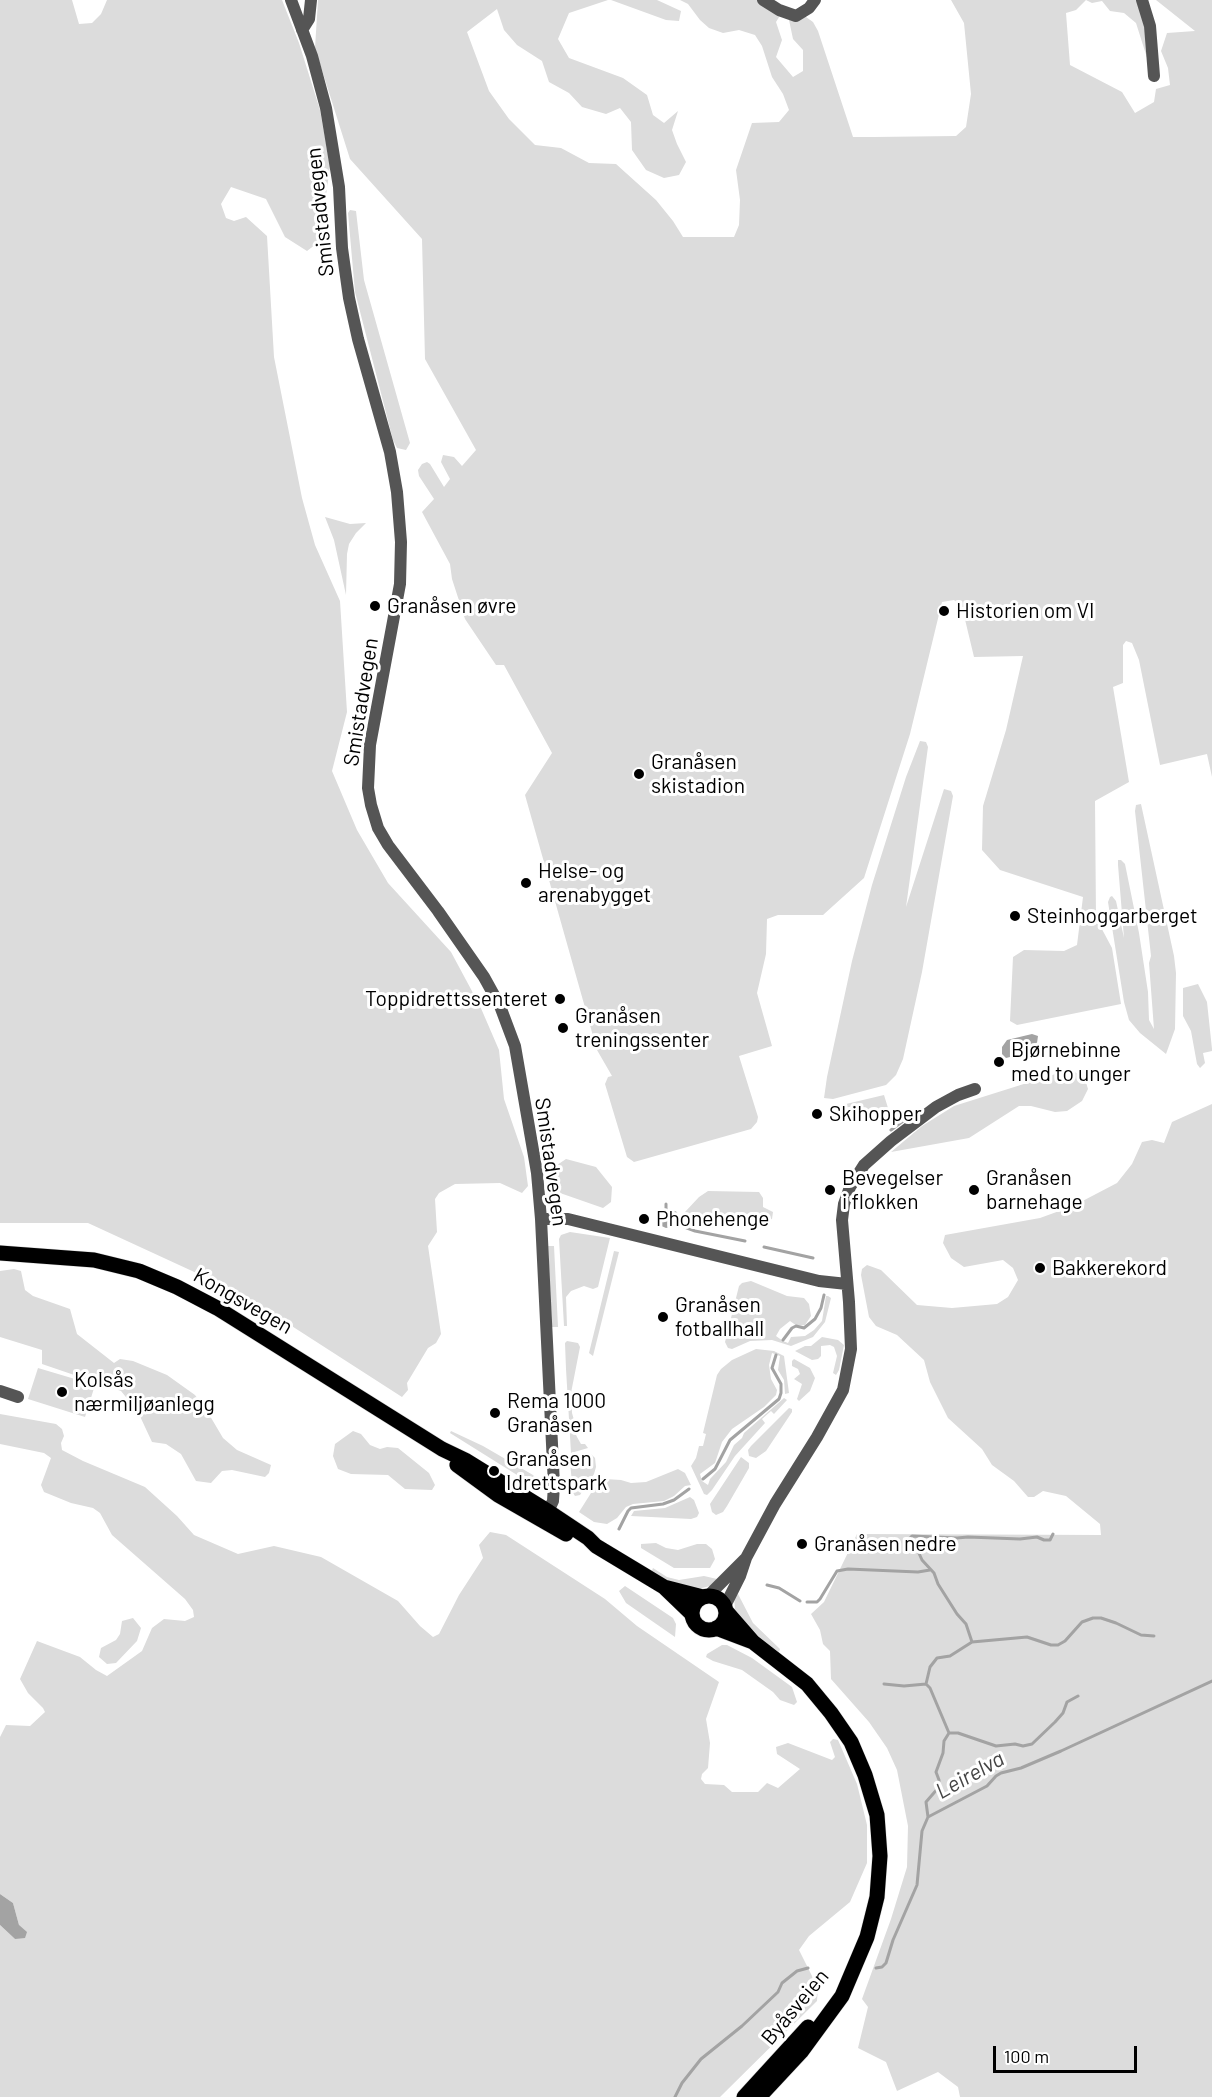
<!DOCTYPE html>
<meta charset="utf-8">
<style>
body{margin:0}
#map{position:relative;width:1212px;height:2097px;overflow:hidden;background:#fff;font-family:Barlow,sans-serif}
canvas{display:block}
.scale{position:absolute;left:993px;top:2046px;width:144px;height:27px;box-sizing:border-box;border:3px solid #000;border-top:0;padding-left:8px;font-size:18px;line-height:21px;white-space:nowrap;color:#000;-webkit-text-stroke:4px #fff;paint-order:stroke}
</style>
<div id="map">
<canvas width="1212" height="2097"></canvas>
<div class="scale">100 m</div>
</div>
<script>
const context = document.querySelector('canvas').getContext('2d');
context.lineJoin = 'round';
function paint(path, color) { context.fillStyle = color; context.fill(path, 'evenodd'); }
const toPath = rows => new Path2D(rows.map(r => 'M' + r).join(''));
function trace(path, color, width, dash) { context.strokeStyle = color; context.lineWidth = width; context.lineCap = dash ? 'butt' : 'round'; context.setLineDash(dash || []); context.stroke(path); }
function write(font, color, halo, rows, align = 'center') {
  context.font = font + ' Barlow,sans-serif'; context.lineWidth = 6; context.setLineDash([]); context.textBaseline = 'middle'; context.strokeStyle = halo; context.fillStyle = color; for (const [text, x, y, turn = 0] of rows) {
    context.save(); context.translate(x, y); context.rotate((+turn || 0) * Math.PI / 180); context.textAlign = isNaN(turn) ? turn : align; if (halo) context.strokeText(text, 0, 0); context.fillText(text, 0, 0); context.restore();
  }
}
const green = toPath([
 [0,0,72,0,79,24,92,23,101,14,107,0,282,0,299,43,320,110,330,166,320,241,307,251,285,237,266,199,231,187,221,204,226,218,234,221,246,217,267,236,274,357,302,498,315,545,340,601,347,712,332,771,357,830,388,883,451,952,480,1006,499,1050,504,1099,524,1157,528,1186,522,1193,500,1183,455,1184,439,1193,435,1199,437,1232,428,1246,441,1334,436,1343,428,1348,407,1383,408,1390,402,1397,242,1294,88,1223,0,1223],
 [318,0,608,0,569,13,558,39,569,58,623,78,647,95,653,115,664,123,678,111,672,130,677,144,686,162,679,175,664,178,646,170,632,150,631,122,620,108,606,114,582,107,569,93,549,82,542,61,517,45,504,30,497,9,467,32,489,91,509,119,535,145,561,148,589,163,616,164,656,200,673,221,683,237,734,237,739,225,740,200,736,170,752,123,779,122,789,110,783,94,772,77,762,46,755,35,739,30,723,33,709,28,700,20,688,4,680,0,757,0,781,14,776,22,782,40,776,57,793,77,803,71,803,50,793,39,789,20,806,17,813,22,818,31,853,137,874,137,956,136,966,127,971,94,964,23,951,0,1137,0,1148,28,1149,64,1136,23,1124,13,1110,11,1102,1,1092,3,1086,0,1076,10,1066,13,1070,65,1122,92,1135,113,1154,102,1156,89,1170,85,1168,68,1161,51,1167,33,1195,31,1156,0,1212,0,1212,777,1207,754,1160,765,1139,660,1132,643,1126,641,1123,645,1123,683,1113,687,1129,782,1095,801,1096,918,1112,948,1121,1004,1017,1025,1010,1021,1013,957,1024,950,1064,951,1077,945,1083,897,1000,870,982,850,983,806,1006,730,1023,656,974,657,962,607,954,600,942,602,910,734,864,878,823,915,778,915,767,919,766,954,757,993,772,1046,739,1056,758,1117,757,1122,751,1129,634,1162,627,1157,605,1084,608,1077,612,1076,597,1050,525,795,552,753,504,665,496,665,465,619,452,579,450,564,422,512,434,499,419,476,418,470,422,464,427,462,430,464,444,487,450,479,441,462,443,455,454,457,462,466,476,450,425,359,422,239,350,159,315,48],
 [611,0,657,0,681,11,679,21,666,20],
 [350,210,356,211,364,280,410,443,406,450,397,448,393,440,355,292,348,213],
 [325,517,350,524,366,523,356,533,349,544,347,554,346,595,334,540],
 [920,741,926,742,928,747,906,907,944,789,951,791,953,796,922,972,903,1059,896,1075,886,1085,833,1099,824,1098,827,1077,852,961,872,885,906,777],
 [1141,804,1174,956,1176,973,1175,1029,1166,1054,1140,1033,1129,1020,1124,1002,1108,902,1110,897,1112,896,1116,901,1124,938,1118,865,1118,860,1121,860,1125,864,1139,933,1148,992,1149,1020,1154,1029,1149,963,1151,956,1135,811,1136,805],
 [1198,984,1207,1002,1212,1049,1212,1051,1203,1053,1205,1063,1200,1068,1197,1064,1191,1031,1183,1016,1183,988],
 [1065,1071,1072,1071,1081,1075,1085,1079,1088,1089,1082,1101,1067,1111,1055,1112,1031,1106,1019,1106,969,1138,891,1152,922,1126,954,1106],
 [884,1095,888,1108,880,1111,860,1113,839,1108,846,1104],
 [1212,1104,1212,2097,960,2097,958,2087,938,2072,897,2091,886,2062,858,2048,868,2007,862,1999,891,1919,907,1867,908,1826,897,1770,887,1748,869,1722,831,1679,830,1651,823,1644,820,1630,811,1614,824,1602,857,1534,1101,1535,1100,1524,1066,1496,1043,1491,1034,1497,1028,1497,1014,1481,992,1465,982,1449,948,1418,930,1382,924,1360,897,1335,876,1326,869,1317,861,1275,862,1269,867,1265,881,1270,917,1305,952,1308,997,1304,1008,1297,1018,1280,1013,1268,1003,1260,964,1267,951,1258,943,1243,945,1235,1040,1218,1073,1206,1117,1183,1132,1164,1142,1142,1152,1140,1164,1143,1172,1122],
 [566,1159,596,1167,612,1187,611,1202,603,1208,560,1193,554,1177,557,1165],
 [708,1191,759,1192,763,1198,763,1207,773,1212,772,1219,748,1227,738,1227,732,1223,722,1224,714,1228,688,1223,685,1212,699,1197],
 [570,1232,610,1238,598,1287,593,1289,584,1286,571,1291,566,1297,567,1326,564,1326,559,1239,561,1235],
 [548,1246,554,1246,558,1327,552,1327],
 [614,1251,619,1252,593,1356,589,1353],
 [14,1269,21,1271,25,1290,33,1296,70,1309,77,1334,114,1363,120,1359,133,1361,167,1375,195,1395,210,1416,223,1438,237,1450,271,1465,269,1473,265,1477,232,1470,222,1471,211,1483,196,1481,181,1454,166,1444,152,1442,138,1412,121,1391,42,1364,42,1350,0,1337,0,1271],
 [751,1281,787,1296,804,1298,809,1304,811,1316,805,1325,797,1326,790,1321,780,1329,776,1336,783,1341,788,1343,791,1337,805,1336,814,1330,822,1321,826,1296,828,1296,831,1298,825,1322,813,1337,791,1346,772,1340,750,1341,732,1349,728,1348,725,1342,739,1286,742,1283],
 [822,1337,838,1340,844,1345,839,1370,836,1375,833,1373,837,1356,834,1347,830,1345,821,1346,821,1356,818,1359,812,1360,795,1351,805,1346,811,1346],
 [567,1341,578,1343,580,1347,571,1393,572,1413,576,1427,574,1430,577,1437,581,1444,585,1444,588,1448,571,1453,566,1369,565,1343],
 [756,1349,774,1351,784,1356,789,1393,785,1394,784,1380,778,1370,780,1356,772,1353,769,1365,771,1379,777,1390,776,1395,764,1407,732,1429,722,1442,715,1463,700,1474,702,1481,708,1485,710,1479,726,1462,734,1445,742,1438,744,1433,784,1398,787,1400,774,1414,771,1411,762,1419,765,1423,735,1456,712,1490,707,1495,704,1494,691,1466,696,1458,699,1446,703,1446,706,1434,703,1433,717,1375,721,1369,732,1360],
 [794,1359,810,1368,815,1378,810,1391,799,1401,797,1399,802,1384,794,1379,800,1374,798,1369,792,1366,792,1361],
 [38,1368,95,1385,85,1417,28,1399],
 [789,1408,792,1409,792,1412,766,1451,756,1458,749,1456,748,1450,751,1446],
 [0,1414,56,1424,62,1429,64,1436,61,1443,62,1450,83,1461,145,1487,177,1516,194,1535,238,1554,274,1546,321,1557,398,1601,420,1626,433,1637,439,1634,459,1595,483,1558,479,1545,490,1532,506,1535,605,1599,637,1626,719,1682,706,1719,710,1743,708,1768,702,1774,701,1779,705,1784,724,1785,732,1792,758,1792,767,1783,778,1788,800,1769,777,1754,776,1747,788,1743,832,1760,835,1757,830,1742,833,1739,838,1740,857,1784,867,1825,867,1863,850,1902,809,1936,799,1950,818,1988,817,2001,720,2097,0,2097,0,1925,15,1939,19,1925,13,1903,0,1894,0,1737,6,1725,30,1726,45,1712,43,1708,28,1693,20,1679,37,1641,80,1657,96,1670,107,1676,142,1651,152,1628,164,1619,185,1621,194,1617,193,1610,185,1599,112,1535,100,1513,93,1508,71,1503,44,1492,41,1485,51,1458,44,1453,0,1444],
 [353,1431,361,1434,370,1445,380,1449,387,1447,398,1448,429,1473,435,1485,432,1490,405,1489,388,1475,351,1474,338,1469,333,1456,335,1444],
 [451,1431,483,1446,533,1475,538,1481,536,1484,533,1485,450,1433],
 [591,1454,595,1458,596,1467,594,1474,580,1495,575,1496,573,1493,570,1462],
 [741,1457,749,1463,749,1468,727,1506,723,1512,716,1515,712,1512,710,1504],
 [678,1469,685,1473,691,1485,685,1486,674,1496,664,1501,633,1504,626,1507,617,1518,607,1524,594,1522,579,1512,591,1493,605,1479,621,1480,631,1483,646,1482],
 [690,1497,694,1500,699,1513,697,1517,691,1519,631,1516,634,1511,665,1508],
 [656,1543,666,1548,678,1550,697,1544,706,1544,712,1549,715,1559,710,1568,674,1568,641,1548,641,1544],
 [653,1568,667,1577,679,1580,704,1576,717,1579,714,1585,698,1589,672,1584,651,1573],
 [625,1586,673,1618,676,1624,675,1637,626,1603,619,1591],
 [738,1594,753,1623,780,1649,779,1652,755,1636,735,1611,734,1596],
 [133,1618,141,1628,137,1641,116,1663,107,1664,99,1657,101,1648,116,1640,120,1634,122,1621],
 [722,1645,727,1645,752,1658,792,1687,797,1702,794,1705,780,1700,773,1692,742,1670,713,1661,706,1657,707,1654]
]);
const water = toPath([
 [1032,1034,1038,1036,1037,1043,1010,1057,1006,1058,1002,1054,1002,1047,1007,1040],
 [670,1209,677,1212,679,1225,666,1228,657,1224,655,1215,659,1211],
 [0,1894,13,1903,19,1925,27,1932,25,1938,15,1939,0,1925]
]);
const stream = toPath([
 [891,1130,918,1110],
 [666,1209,666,1204],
 [679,1225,695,1231,745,1241],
 [764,1247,813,1258],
 [783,1340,792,1328,796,1326,804,1328,815,1319,821,1308,824,1295],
 [703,1479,715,1469,730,1440,779,1399,781,1393,781,1384,772,1368,776,1355],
 [619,1529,628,1511,631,1508,663,1504,674,1500,689,1489],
 [767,1585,779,1588,800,1601],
 [807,1602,817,1602,820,1599,837,1571,848,1569,918,1572,930,1570],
 [972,1642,966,1624,957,1614,938,1584,934,1573,922,1560,914,1542,910,1538,912,1536,957,1538,968,1537,1020,1539,1037,1537,1044,1540,1050,1540,1053,1534],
 [884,1684,904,1686,926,1684],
 [949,1733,958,1733,996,1746,1015,1744,1023,1746,1032,1744,1055,1722,1063,1713,1067,1702,1078,1696],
 [928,1817,926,1802,939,1787,939,1780,936,1772,943,1753,944,1741,949,1733,930,1688,926,1684,930,1667,937,1658,950,1656,972,1642,1027,1637,1051,1645,1058,1645,1065,1641,1082,1622,1093,1618,1101,1618,1116,1623,1141,1635,1154,1636],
 [876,1968,882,1967,886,1963,893,1940,917,1885,922,1831,928,1817,987,1786,996,1776,1001,1773,1021,1768,1061,1751,1212,1681],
 [675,2097,682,2083,701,2059,742,2026,778,1992,782,1983,797,1971,808,1968]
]);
const minor = toPath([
 [291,0,312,56,326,108,339,187,342,248,349,298,358,339,390,452,397,492,401,542,400,584,370,745,368,788,371,805,378,828,388,845,438,911,484,977,500,1006,515,1046,537,1173,541,1219,554,1485,553,1501,544,1520],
 [763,0,779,10,796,16,809,8,815,0],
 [1142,0,1150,26,1154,76],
 [302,30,309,19,311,0],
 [541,1219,568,1219,819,1281,847,1284],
 [0,1391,18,1397],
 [708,1596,745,1559],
 [725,1606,740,1576,746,1558,775,1504,817,1437,843,1390,851,1349,849,1302,842,1220,844,1204,850,1187,864,1165,891,1141,936,1107,958,1095,975,1089]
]);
const major = toPath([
 [0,1253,94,1260,139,1271,177,1287,217,1308,442,1449,465,1460,549,1512,588,1538,596,1546,664,1587,692,1614],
 [457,1465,498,1495,566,1534],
 [664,1587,703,1597],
 '692 1613a17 17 0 1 1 34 0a17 17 0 1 1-34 0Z',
 [726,1611,753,1642,807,1684,831,1713,851,1742,865,1775,877,1815,880,1856,877,1897,867,1937,842,1996,801,2052,759,2097],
 [716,1628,753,1642],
 [744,2097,808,2027]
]);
const markers = [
 [375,606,6,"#000"],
 [944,611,6,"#000"],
 [639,774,6,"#000"],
 [526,883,6,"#000"],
 [1015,916,6,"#000"],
 [560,999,6,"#000"],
 [563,1028,6,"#000"],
 [999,1062,6,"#000"],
 [817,1114,6,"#000"],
 [830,1190,6,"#000"],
 [974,1190,6,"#000"],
 [644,1219,6,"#000"],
 [1040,1268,6,"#000"],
 [663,1317,6,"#000"],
 [62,1392,6,"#000"],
 [495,1413,6,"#000"],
 [494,1471,6,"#000"],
 [802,1544,6,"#000"]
];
const streetNames = [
 ["Smistadvegen",320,212,-96],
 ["Smistadvegen",361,702,-81],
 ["Smistadvegen",551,1162,82],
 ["Kongsvegen",243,1301,30],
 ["Byåsveien",795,2007,-50]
];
const poiNames = [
 ["Granåsen øvre",387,606],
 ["Historien om VI",956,611],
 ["Granåsen",651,762],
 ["skistadion",651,786],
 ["Helse- og",538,871],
 ["arenabygget",538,895],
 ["Steinhoggarberget",1027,916],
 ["Toppidrettssenteret",548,999,"right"],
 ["Granåsen",575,1016],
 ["treningssenter",575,1040],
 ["Bjørnebinne",1011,1050],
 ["med to unger",1011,1074],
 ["Skihopper",829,1114],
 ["Bevegelser",842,1178],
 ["i flokken",842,1202],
 ["Granåsen",986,1178],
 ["barnehage",986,1202],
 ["Phonehenge",656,1219],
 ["Bakkerekord",1052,1268],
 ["Granåsen",675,1305],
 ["fotballhall",675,1329],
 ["Kolsås",74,1380],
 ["nærmiljøanlegg",74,1404],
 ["Rema 1000",507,1401],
 ["Granåsen",507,1425],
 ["Granåsen",506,1459],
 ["Idrettspark",506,1483],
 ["Granåsen nedre",814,1544]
];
const waterNames = [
 ["Leirelva",970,1775,-29]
];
paint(green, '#dcdcdc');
paint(water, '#a3a3a3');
trace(stream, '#a3a3a3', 3);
trace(major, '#dbdbdb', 16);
trace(minor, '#555', 12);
trace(major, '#000', 15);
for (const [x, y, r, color] of markers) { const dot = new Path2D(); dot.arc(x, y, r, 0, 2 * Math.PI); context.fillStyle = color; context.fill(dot); trace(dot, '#fff', 2); }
write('21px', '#000', '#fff', streetNames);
write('21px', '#000', '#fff', poiNames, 'left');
write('italic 22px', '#444', '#fff', waterNames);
</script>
